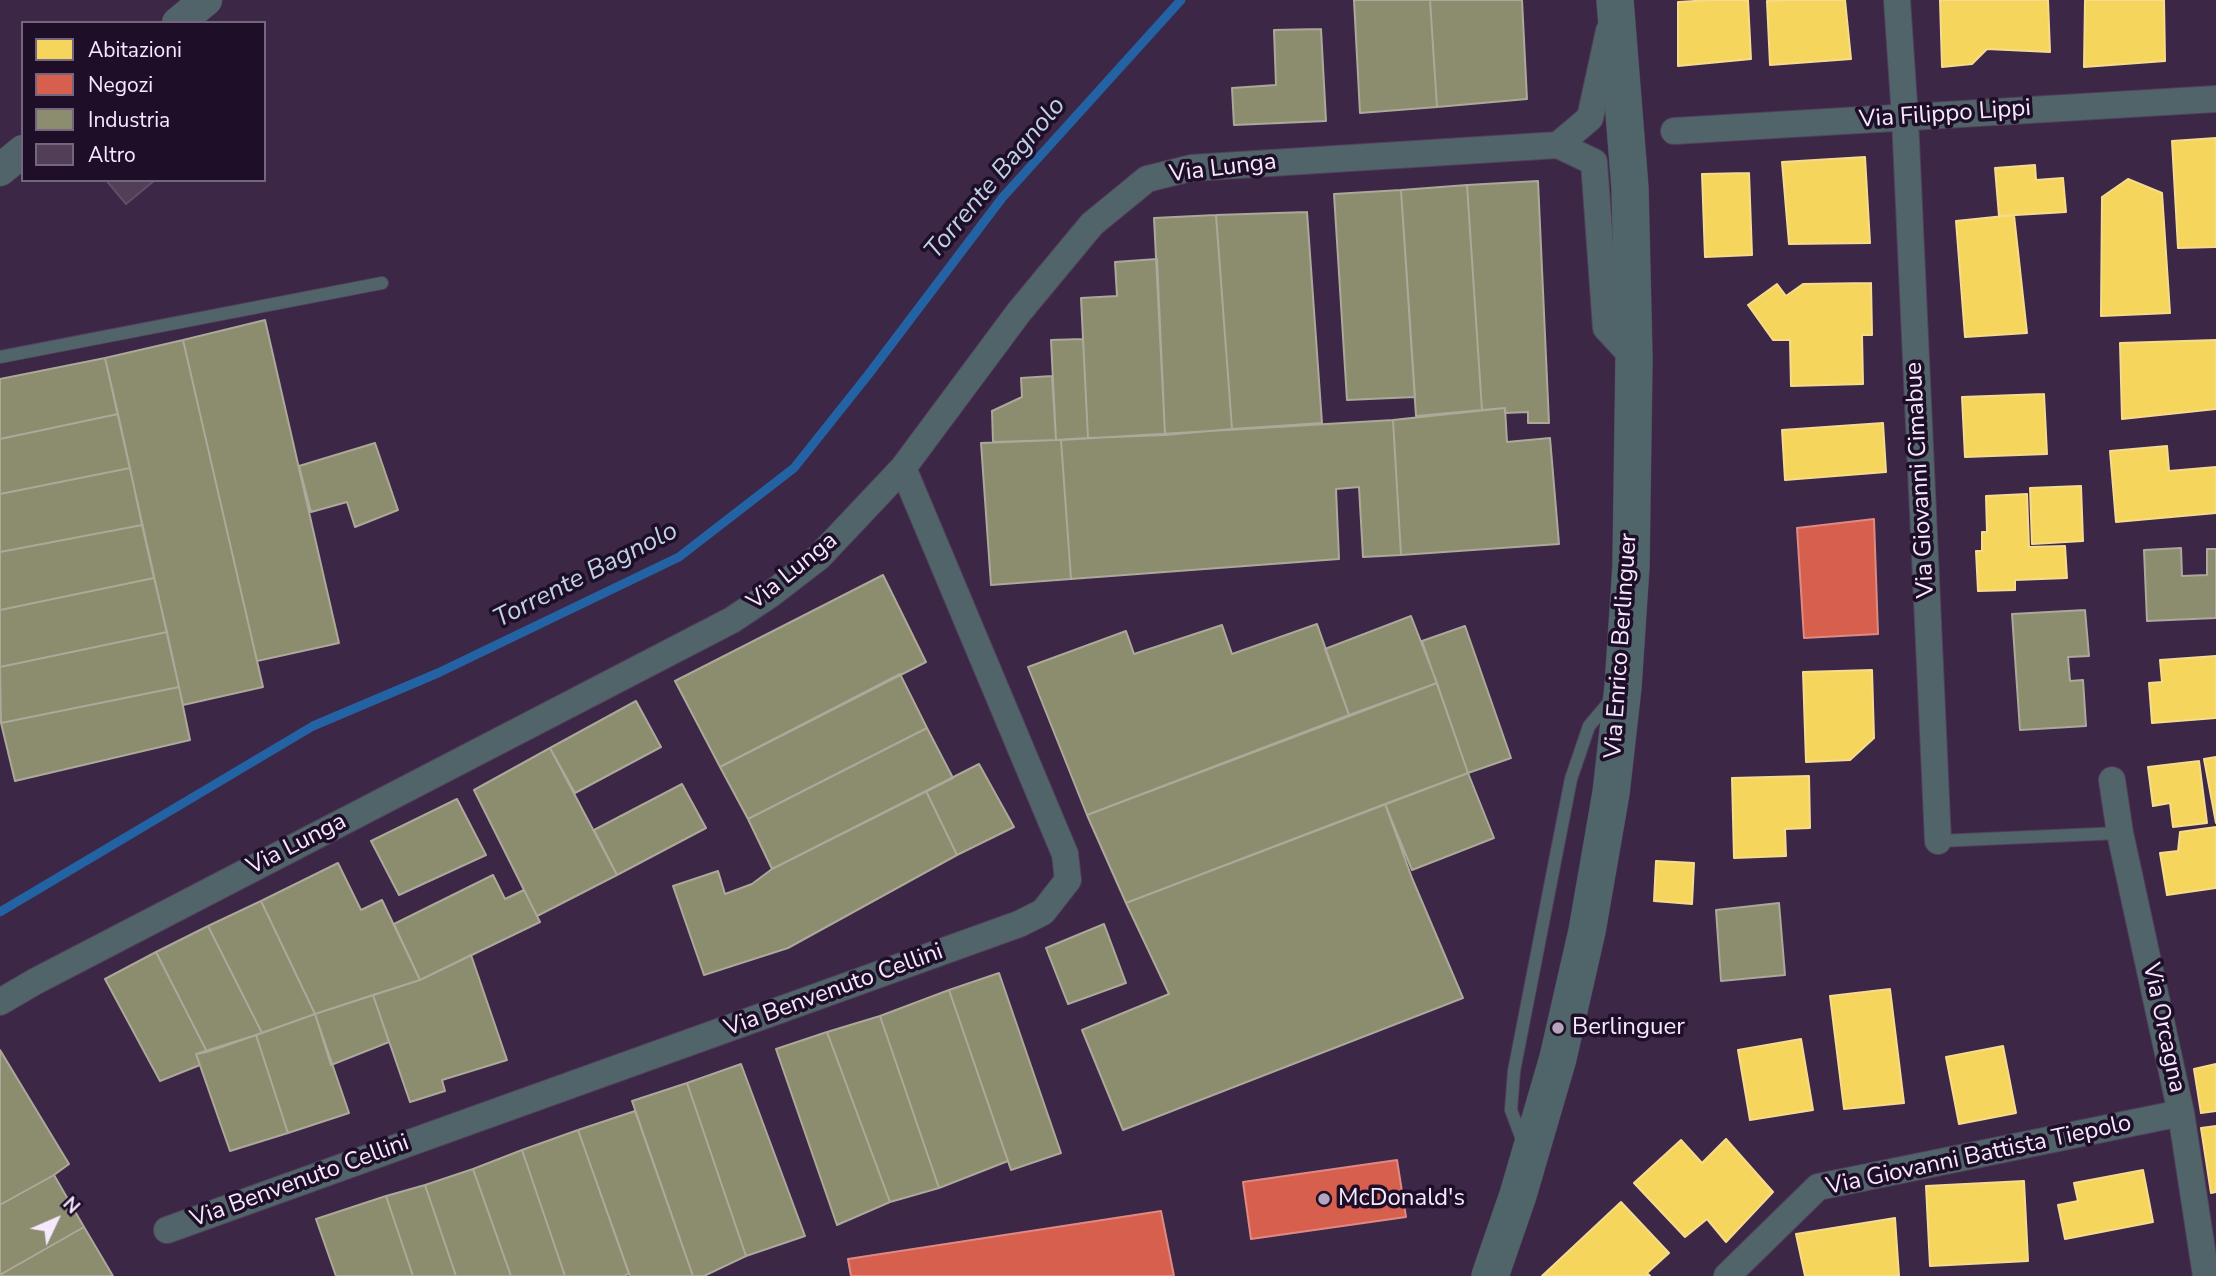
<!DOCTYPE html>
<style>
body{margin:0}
#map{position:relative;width:2216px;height:1276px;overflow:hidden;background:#3c2747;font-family:"Nunito Sans",sans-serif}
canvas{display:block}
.legend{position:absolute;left:21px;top:21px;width:245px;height:161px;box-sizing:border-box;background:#1e0e28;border:2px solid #74667e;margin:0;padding:9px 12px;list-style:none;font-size:21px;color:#f5e9ff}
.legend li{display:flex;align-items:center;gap:14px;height:35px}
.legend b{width:35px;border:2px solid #74667e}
.north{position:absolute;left:21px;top:1185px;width:70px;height:70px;-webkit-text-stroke:5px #1e0e28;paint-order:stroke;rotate:46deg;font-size:19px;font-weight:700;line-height:28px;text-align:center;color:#f5e9ff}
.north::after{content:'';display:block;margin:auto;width:24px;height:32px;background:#f5e9ff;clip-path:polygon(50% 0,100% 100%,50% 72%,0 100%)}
</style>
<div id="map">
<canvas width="2216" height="1276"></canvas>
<ul class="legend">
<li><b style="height:19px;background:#f6d55c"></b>Abitazioni</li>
<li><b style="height:19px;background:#d6604d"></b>Negozi</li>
<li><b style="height:19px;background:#8c8c6e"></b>Industria</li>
<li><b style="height:19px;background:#523e56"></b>Altro</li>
</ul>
<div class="north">N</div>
</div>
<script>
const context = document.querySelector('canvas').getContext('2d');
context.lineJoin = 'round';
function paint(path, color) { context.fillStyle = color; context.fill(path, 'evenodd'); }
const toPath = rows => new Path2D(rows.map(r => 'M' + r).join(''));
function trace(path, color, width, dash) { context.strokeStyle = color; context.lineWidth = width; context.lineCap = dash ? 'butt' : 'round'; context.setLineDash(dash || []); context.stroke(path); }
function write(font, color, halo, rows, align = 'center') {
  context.font = font + ' "Nunito Sans",sans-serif'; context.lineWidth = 7; context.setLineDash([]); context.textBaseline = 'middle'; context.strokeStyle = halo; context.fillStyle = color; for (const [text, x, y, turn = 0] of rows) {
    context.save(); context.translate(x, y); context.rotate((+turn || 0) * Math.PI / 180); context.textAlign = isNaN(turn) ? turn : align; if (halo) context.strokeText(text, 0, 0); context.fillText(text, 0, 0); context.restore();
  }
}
const homes = toPath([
 [1711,0,1748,0,1751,59,1678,66,1678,2,1711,0],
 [1786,0,1845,0,1851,59,1770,65,1767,1,1786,0],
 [1940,0,2048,0,2050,52,1987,49,1972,64,1942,67,1940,0],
 [2085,0,2164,0,2165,61,2084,67,2085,0],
 [2216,138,2216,247,2178,248,2172,141,2216,138],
 [1865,157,1870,243,1789,244,1782,162,1865,157],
 [2035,165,2036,180,2063,178,2066,212,1999,216,1995,168,2035,165],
 [1749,173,1752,255,1705,257,1702,174,1749,173],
 [2128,179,2162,193,2170,313,2101,316,2102,197,2128,179],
 [2014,215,2027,333,1965,337,1956,221,2014,215],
 [1871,283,1872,335,1862,335,1863,384,1791,386,1790,340,1773,340,1748,305,1777,284,1786,296,1803,284,1871,283],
 [2216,340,2216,409,2122,419,2120,343,2216,340],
 [2044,394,2047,454,1965,457,1962,397,2044,394],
 [1883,423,1886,472,1785,480,1782,430,1883,423],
 [2167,446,2169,471,2216,467,2216,513,2116,522,2110,451,2167,446],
 [2081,486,2083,541,2032,544,2030,488,2081,486],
 [2027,494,2029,547,2065,546,2067,578,2015,580,2015,590,1978,591,1976,551,1982,551,1982,532,1987,532,1986,496,2027,494],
 [2216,656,2216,718,2152,723,2149,683,2162,682,2160,660,2216,656],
 [1872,670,1874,738,1850,760,1806,762,1803,672,1872,670],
 [2216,757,2216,823,2204,759,2216,757],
 [2199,761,2207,823,2173,827,2170,803,2153,806,2148,767,2199,761],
 [1809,776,1810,828,1785,829,1786,856,1734,858,1732,778,1809,776],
 [2216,827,2216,888,2167,895,2160,853,2178,851,2180,832,2216,827],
 [1656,861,1694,863,1692,904,1654,901,1656,861],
 [1890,989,1904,1103,1844,1109,1830,996,1890,989],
 [1801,1039,1813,1110,1750,1120,1738,1050,1801,1039],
 [2003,1046,2016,1113,1959,1124,1946,1057,2003,1046],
 [2216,1064,2216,1111,2201,1113,2194,1069,2216,1064],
 [2216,1126,2216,1192,2211,1193,2201,1128,2216,1126],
 [1726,1139,1773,1192,1726,1242,1707,1219,1685,1237,1634,1183,1681,1140,1702,1163,1726,1139],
 [2143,1170,2153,1222,2065,1239,2058,1205,2078,1201,2074,1183,2143,1170],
 [2024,1181,2028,1261,1930,1266,1926,1186,2024,1181],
 [1621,1202,1669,1253,1647,1273,1650,1276,1542,1276,1621,1202],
 [1895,1218,1899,1276,1805,1276,1796,1234,1895,1218]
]);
const shops = toPath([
 [1874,519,1878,634,1804,638,1797,528,1874,519],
 [1397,1160,1406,1217,1251,1239,1243,1182,1397,1160],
 [1161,1211,1174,1276,851,1276,848,1259,1161,1211]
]);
const industry = toPath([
 [1354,0,1430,0,1437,107,1360,113,1354,0],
 [1430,0,1522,0,1527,99,1437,107,1430,0],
 [1321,29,1326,121,1234,125,1232,88,1276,85,1274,30,1321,29],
 [1538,181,1549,423,1528,423,1528,412,1505,413,1505,408,1482,410,1467,185,1538,181],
 [1467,185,1482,410,1416,416,1401,190,1467,185],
 [1401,190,1415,397,1347,400,1334,194,1401,190],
 [1307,212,1322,423,1232,429,1216,215,1307,212],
 [1216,215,1232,429,1165,435,1154,218,1216,215],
 [1157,259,1165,435,1088,438,1081,298,1117,296,1115,262,1157,259],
 [265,320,339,643,257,661,183,340,265,320],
 [1083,339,1088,438,1056,440,1051,340,1083,339],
 [183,340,263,687,183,705,105,358,183,340],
 [105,358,118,414,0,439,0,379,105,358],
 [1052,376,1056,440,993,442,992,411,1022,397,1021,378,1052,376],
 [1505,408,1507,442,1550,438,1559,544,1401,555,1393,420,1505,408],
 [118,414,130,468,0,494,0,439,118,414],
 [1393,420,1401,555,1363,557,1359,487,1336,489,1339,559,1071,579,1061,440,1393,420],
 [1056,440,1061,440,1071,579,991,585,981,443,1056,440],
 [375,443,398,510,355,527,347,502,311,512,299,466,375,443],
 [130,468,142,525,0,552,0,494,130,468],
 [142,525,154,578,0,610,0,552,142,525],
 [2181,548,2182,576,2207,575,2207,549,2216,549,2216,618,2147,621,2144,550,2181,548],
 [883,575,926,662,720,767,675,681,883,575],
 [154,578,167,632,0,667,0,610,154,578],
 [2085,610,2089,656,2068,657,2070,681,2083,680,2086,726,2020,730,2012,614,2085,610],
 [1411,616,1437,683,1349,715,1325,649,1411,616],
 [1317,624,1349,715,1087,815,1028,667,1126,631,1134,654,1222,625,1232,654,1317,624],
 [1465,626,1511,758,1468,773,1422,641,1465,626],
 [167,632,179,687,1,723,0,667,167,632],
 [900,674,927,728,748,819,720,767,900,674],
 [1437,683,1468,773,1126,903,1087,815,1437,683],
 [179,687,190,740,15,781,1,723,179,687],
 [636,701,661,747,575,793,550,748,636,701],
 [927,728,953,778,772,869,748,819,927,728],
 [550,748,617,875,537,916,474,790,550,748],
 [979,764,1014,827,957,855,926,791,979,764],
 [1468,773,1494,838,1412,870,1385,804,1468,773],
 [682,784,706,828,617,875,594,830,682,784],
 [926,791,957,855,788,948,704,975,673,886,718,871,725,894,752,884,772,869,926,791],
 [457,799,486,855,399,895,371,841,457,799],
 [1385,804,1412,878,1463,998,1123,1130,1082,1030,1169,994,1126,903,1385,804],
 [338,863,361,910,382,900,420,980,315,1014,261,901,338,863],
 [493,875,505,899,524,890,540,922,420,980,394,924,493,875],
 [261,901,315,1014,262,1033,208,926,261,901],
 [1779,903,1785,975,1721,981,1716,910,1779,903],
 [1104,924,1126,983,1068,1004,1046,948,1104,924],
 [208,926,262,1033,207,1052,156,952,208,926],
 [156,952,207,1052,196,1054,200,1065,160,1081,105,979,156,952],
 [471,955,507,1060,442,1080,445,1091,410,1102,373,995,420,980,471,955],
 [999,973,1061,1153,1011,1170,949,990,999,973],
 [949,990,1008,1161,939,1188,880,1016,949,990],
 [373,995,389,1042,331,1065,315,1014,373,995],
 [315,1014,349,1113,288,1133,256,1035,315,1014],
 [880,1016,939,1188,890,1202,827,1032,880,1016],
 [827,1032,890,1202,837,1225,776,1049,827,1032],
 [256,1035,288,1133,230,1151,196,1054,256,1035],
 [0,1050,69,1164,54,1175,0,1205,0,1050],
 [741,1064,805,1236,746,1256,687,1083,741,1064],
 [687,1083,746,1256,704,1276,693,1276,632,1101,687,1083],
 [635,1111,693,1276,630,1276,578,1130,635,1111],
 [578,1130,629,1274,624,1276,565,1276,522,1150,578,1130],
 [522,1150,565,1276,511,1276,473,1169,522,1150],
 [473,1169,511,1276,456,1276,425,1185,473,1169],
 [54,1175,84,1227,0,1275,0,1205,54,1175],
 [425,1185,456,1276,413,1276,386,1196,425,1185],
 [386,1196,413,1276,336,1276,316,1219,386,1196],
 [84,1227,113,1276,0,1276,0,1275,84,1227]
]);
const stream = toPath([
 [0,912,313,726,438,673,679,557,794,468,868,375,1002,198,1181,0]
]);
const building = toPath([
 [106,180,155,180,126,204,106,180]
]);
const service = toPath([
 [0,357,382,283],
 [1938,841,2120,833],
 [1523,1142,1511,1110,1514,1071,1571,779,1589,726,1611,700]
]);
const minor = toPath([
 [1897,0,1905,118,1938,841],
 [1674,131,2216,99],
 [1558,145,1590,118,1609,31],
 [2112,780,2120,833,2181,1113,2206,1276],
 [0,1002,36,981,732,620,771,594,819,557,903,468,1019,312,1092,224,1147,179,1191,168,1558,145,1594,162,1606,328,1634,358],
 [167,1230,1019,924,1043,912,1068,880,1065,854,903,468],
 [1727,1276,1818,1187,2181,1113]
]);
const tertiary = toPath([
 [178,23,206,0],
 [0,170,23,151]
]);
const secondary = toPath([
 [1490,1276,1518,1195,1558,1058,1587,931,1611,793,1623,687,1631,566,1634,358,1630,188,1615,0]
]);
const markers = [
 [1558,1028,7,"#b4a5bf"],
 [1324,1199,7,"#b4a5bf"]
];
const streetNames = [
 ["Via Filippo Lippi",1945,115,-4],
 ["Via Lunga",1223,169,-7],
 ["Via Giovanni Cimabue",1921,480,-93],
 ["Via Lunga",793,572,-39],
 ["Via Enrico Berlinguer",1622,646,-86],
 ["Via Lunga",297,845,-27],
 ["Via Benvenuto Cellini",834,991,-20],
 ["Via Orcagna",2163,1028,78],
 ["Via Giovanni Battista Tiepolo",1979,1156,-12],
 ["Via Benvenuto Cellini",300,1182,-20]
];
const poiNames = [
 ["Berlinguer",1572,1028],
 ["McDonald's",1338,1199]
];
const waterNames = [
 ["Torrente Bagnolo",996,179,-50],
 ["Torrente Bagnolo",586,576,-27]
];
paint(homes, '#f6d55c');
trace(homes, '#f6db8d', 2);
paint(shops, '#d6604d');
trace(shops, '#df8982', 2);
paint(industry, '#8c8c6e');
trace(industry, '#aca89a', 2);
trace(stream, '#2363a4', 9);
paint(building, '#523e56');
trace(building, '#614d66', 2);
trace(service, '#51415a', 14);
trace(minor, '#51415a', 28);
trace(tertiary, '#51415a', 33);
trace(secondary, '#51415a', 38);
trace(service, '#51646a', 12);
trace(minor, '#51646a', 26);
trace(tertiary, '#51646a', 32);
trace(secondary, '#4f656a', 37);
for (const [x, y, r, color] of markers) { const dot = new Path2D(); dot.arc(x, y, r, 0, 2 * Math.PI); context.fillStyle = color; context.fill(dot); trace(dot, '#1e0e28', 2.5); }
write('24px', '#f5e9ff', '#1e0e28', streetNames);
write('24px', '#f5e9ff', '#1e0e28', poiNames, 'left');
write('italic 26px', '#bdd1e7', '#1e0e28', waterNames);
</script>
